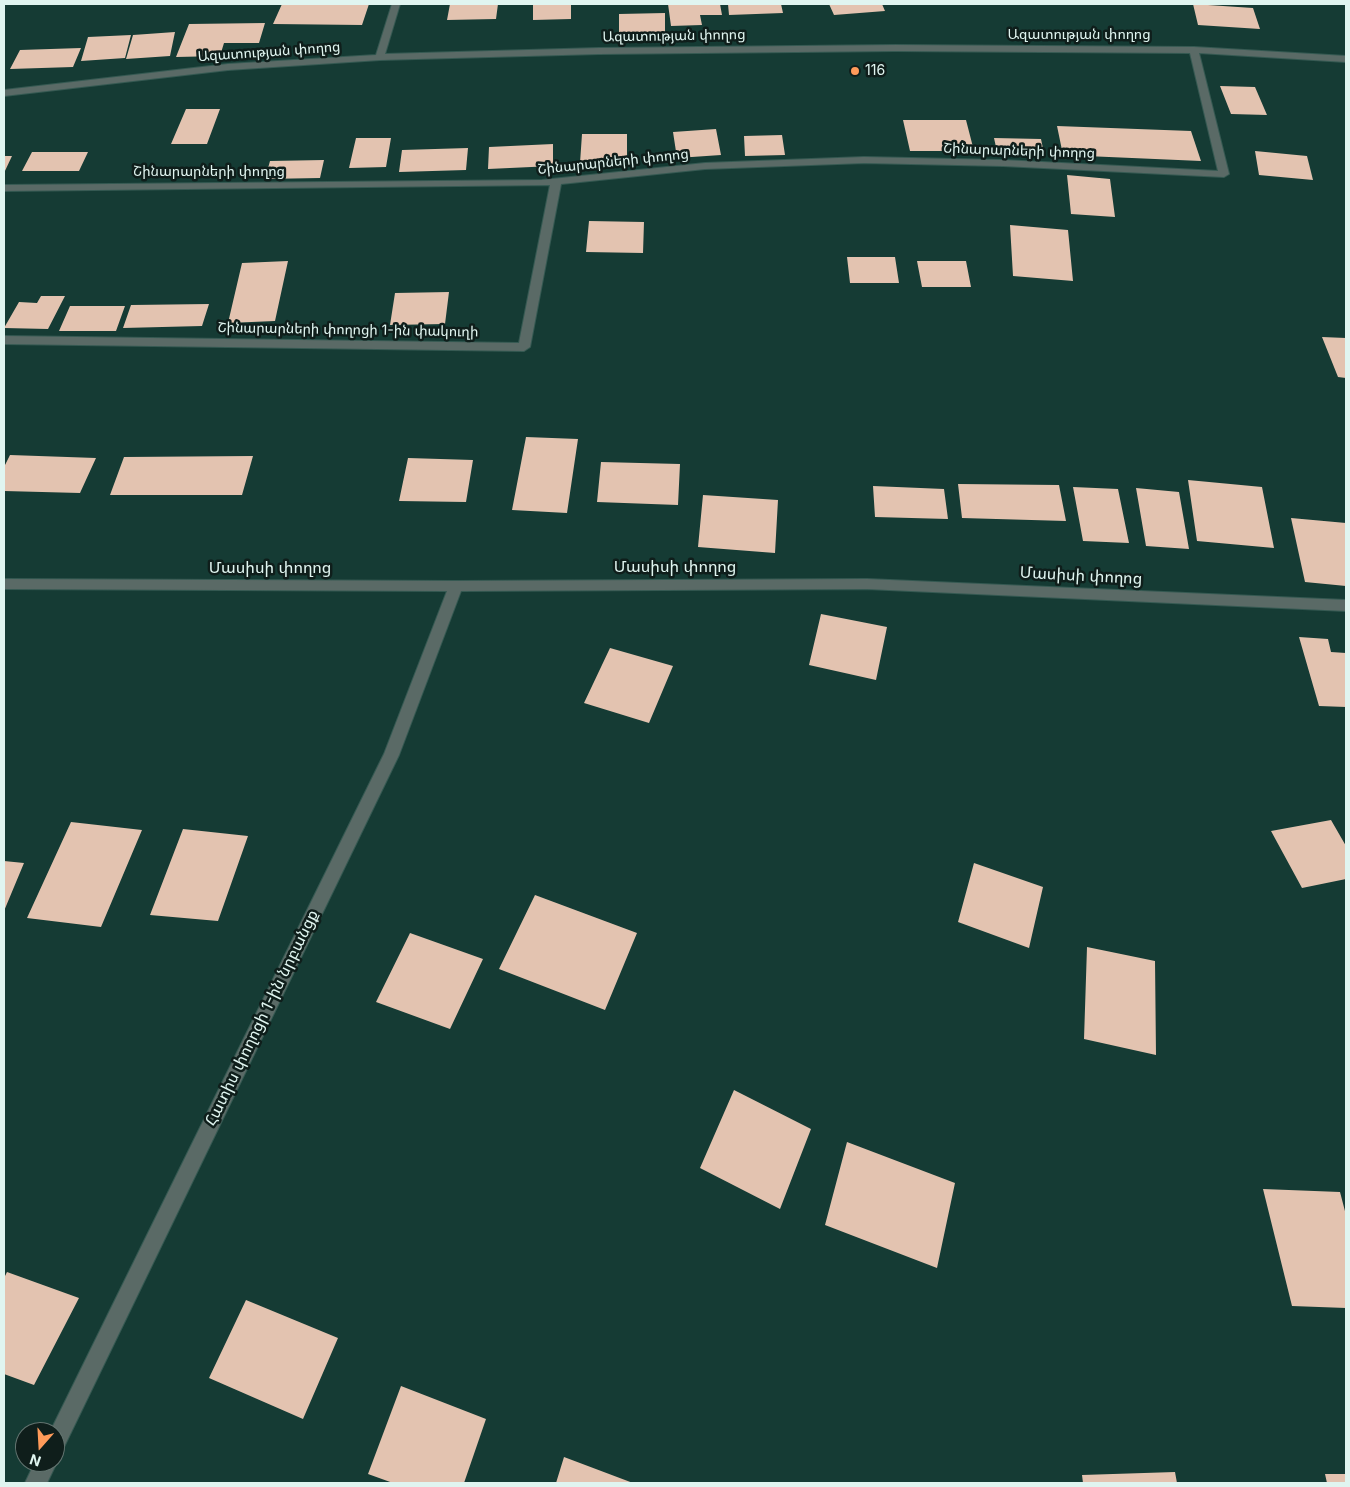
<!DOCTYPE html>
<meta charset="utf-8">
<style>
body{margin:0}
#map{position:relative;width:1350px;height:1487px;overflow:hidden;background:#153b34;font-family:Inter,sans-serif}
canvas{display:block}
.frame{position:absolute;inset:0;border:5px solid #e0f5f0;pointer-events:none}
.north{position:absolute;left:15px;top:1422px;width:50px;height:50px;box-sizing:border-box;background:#0f1e1b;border:1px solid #637470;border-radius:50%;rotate:199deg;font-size:14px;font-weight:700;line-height:20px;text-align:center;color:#e0f5f0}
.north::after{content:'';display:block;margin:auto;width:18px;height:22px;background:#ff9b5a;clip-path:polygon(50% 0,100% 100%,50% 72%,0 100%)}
</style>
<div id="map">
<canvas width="1350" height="1487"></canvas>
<div class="frame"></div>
<div class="north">N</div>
</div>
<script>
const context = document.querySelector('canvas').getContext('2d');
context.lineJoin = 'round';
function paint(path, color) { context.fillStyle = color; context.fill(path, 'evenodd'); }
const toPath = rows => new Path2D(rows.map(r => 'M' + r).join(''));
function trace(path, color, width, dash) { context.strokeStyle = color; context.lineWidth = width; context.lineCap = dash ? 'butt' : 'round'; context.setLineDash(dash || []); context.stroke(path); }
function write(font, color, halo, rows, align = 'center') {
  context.font = font + ' Inter,"Noto Sans Armenian",sans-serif'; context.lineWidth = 5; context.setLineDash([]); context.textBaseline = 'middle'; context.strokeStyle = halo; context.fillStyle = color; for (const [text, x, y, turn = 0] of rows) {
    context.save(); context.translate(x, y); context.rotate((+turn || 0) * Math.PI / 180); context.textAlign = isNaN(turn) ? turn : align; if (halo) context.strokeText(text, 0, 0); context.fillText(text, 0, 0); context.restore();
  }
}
const building = toPath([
 [282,4,369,4,362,25,273,24],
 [450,4,498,4,496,19,447,20],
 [533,4,571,4,571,19,533,20],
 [668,4,720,4,722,15,700,15,702,25,671,26],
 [728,4,781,4,783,13,729,15],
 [829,4,882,4,885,11,834,15],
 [1193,4,1253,8,1260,29,1198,25],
 [665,13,665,37,619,37,619,14],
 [265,23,259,43,224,43,220,56,176,57,189,24],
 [175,32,170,56,126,59,133,35],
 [131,35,125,58,81,61,88,37],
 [81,48,73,67,10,69,20,50],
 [1220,86,1255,87,1267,115,1231,114],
 [186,109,220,109,207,144,171,144],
 [903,120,966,120,974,151,910,151],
 [1057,126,1191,131,1201,161,1063,155],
 [716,129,721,155,677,158,673,132],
 [582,134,627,134,627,162,580,163],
 [782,135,785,155,745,156,744,136],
 [356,138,391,138,386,167,349,168],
 [994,138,1041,139,1045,158,998,156],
 [553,144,553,166,488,169,489,147],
 [468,148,466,170,399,172,402,150],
 [1255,151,1307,156,1313,180,1259,175],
 [32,152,88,152,79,171,22,171],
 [4,156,12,156,4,173],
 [324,160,320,178,265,179,270,161],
 [1067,175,1110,179,1115,217,1071,214],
 [589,221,644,222,643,253,586,252],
 [1010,225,1068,230,1073,281,1013,276],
 [847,257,895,257,899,283,850,283],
 [288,261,275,321,228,323,242,263],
 [917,261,966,261,971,287,922,287],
 [449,292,445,324,390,325,395,293],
 [41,296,65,296,48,329,4,328,19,302,37,303],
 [209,304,202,326,123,328,131,305],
 [70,306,125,306,116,331,59,331],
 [1322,337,1346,338,1346,378,1338,377],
 [526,437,578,439,567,513,512,510],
 [10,455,96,458,80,493,4,491,4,467],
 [253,456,242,495,110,495,124,457],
 [408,458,473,460,466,502,399,501],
 [601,462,680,464,678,505,597,502],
 [1188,480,1262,487,1274,548,1197,541],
 [958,484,1059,485,1066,521,962,518],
 [873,486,944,489,948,519,875,517],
 [1073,487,1118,489,1129,543,1083,541],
 [1136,488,1179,492,1189,549,1146,546],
 [703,495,778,500,775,553,698,547],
 [1291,518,1346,523,1346,586,1305,582],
 [821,614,887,627,876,680,809,665],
 [1299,637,1328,639,1331,652,1346,653,1346,707,1319,706],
 [610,648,673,666,649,723,584,703],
 [1331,820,1346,846,1346,879,1302,888,1271,831],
 [71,822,142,830,101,927,27,918],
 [183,829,248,836,218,921,150,915],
 [4,861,24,863,4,911],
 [974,863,1043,887,1029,948,958,922],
 [535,895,637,933,605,1010,499,969],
 [410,933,483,959,450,1029,376,1002],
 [1087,947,1155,961,1156,1055,1084,1039],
 [734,1090,811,1129,780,1209,700,1168],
 [847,1142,955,1183,937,1268,825,1225],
 [1263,1189,1340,1192,1346,1215,1346,1308,1292,1306],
 [7,1272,79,1298,34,1385,4,1374,4,1278],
 [246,1300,338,1338,303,1419,209,1378],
 [401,1386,486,1419,464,1483,393,1483,368,1474],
 [564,1457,633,1483,556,1483],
 [1175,1472,1177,1483,1083,1483,1082,1475],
 [1325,1474,1346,1474,1346,1483,1327,1483]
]);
const minor = toPath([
 [392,4,400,4,385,54,599,48,895,45,1194,47,1346,56,1346,62,1199,53,1229,174,1224,177,1003,166,864,163,705,169,561,184,530,347,524,351,4,344,4,336,519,343,550,185,4,191,4,185,542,180,705,163,864,157,1003,160,1218,171,1190,53,895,51,599,54,380,60,228,70,4,96,4,90,228,64,376,55,392,4],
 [4,579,456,581,867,579,1346,600,1346,611,867,589,461,591,399,755,62,1451,55,1454,55,1432,50,1432,384,754,447,591,4,589,4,579],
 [55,1458,57,1462,47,1483,25,1483,35,1462,55,1462,55,1458]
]);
const markers = [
 [855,71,5,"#ff9b5a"]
];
const farStreetnames = [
 ["Ազատության փողոց",1079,35],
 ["Ազատության փողոց",674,36,-1],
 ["Ազատության փողոց",269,52,-4],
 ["Շինարարների փողոց",1019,151,2],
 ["Շինարարների փողոց",613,162,-6],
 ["Շինարարների փողոց",209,172],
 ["Շինարարների փողոցի 1-ին փակուղի",348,330,1]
];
const farPoinames = [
 ["116",865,71]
];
const streetNames = [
 ["Մասիսի փողոց",675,567],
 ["Մասիսի փողոց",270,568],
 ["Մասիսի փողոց",1081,576,3],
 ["Հատիս փողոցի 1-ին նրբանցք",262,1018,-64]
];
paint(building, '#e3c3b0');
trace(minor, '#355952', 2);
paint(minor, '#5a6a66');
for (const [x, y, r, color] of markers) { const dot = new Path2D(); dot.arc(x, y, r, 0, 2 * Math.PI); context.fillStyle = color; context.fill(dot); trace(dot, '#0f1e1b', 2); }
write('14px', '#e0f5f0', '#0f1e1b', farStreetnames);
write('14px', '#e0f5f0', '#0f1e1b', farPoinames, 'left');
write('16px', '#e0f5f0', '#0f1e1b', streetNames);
</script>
